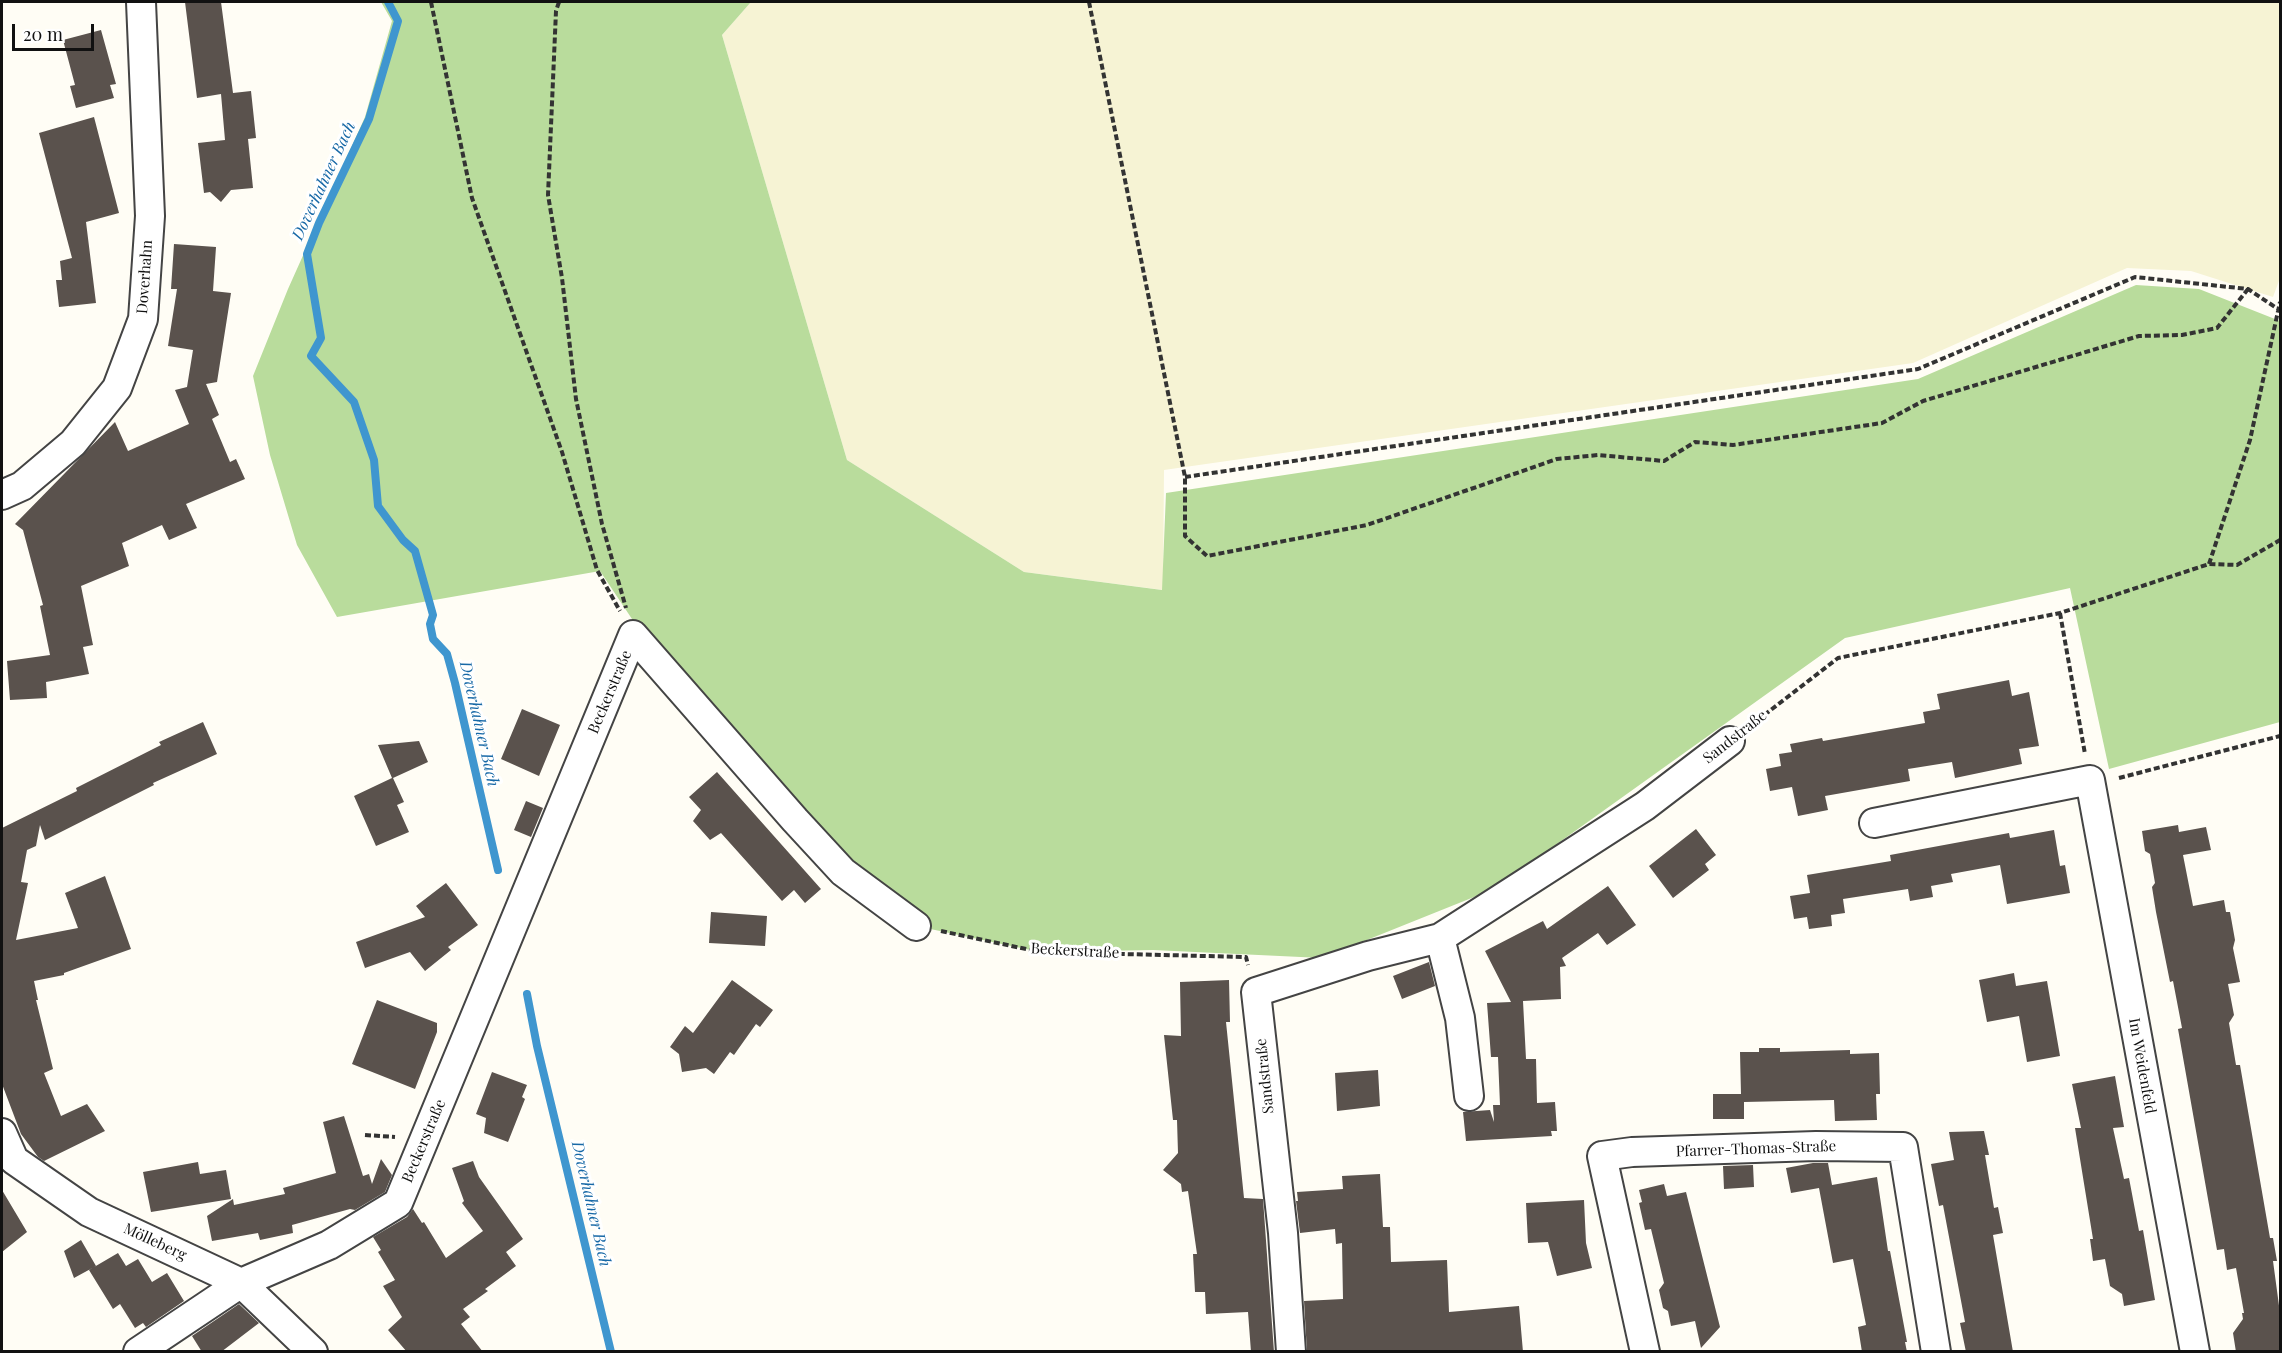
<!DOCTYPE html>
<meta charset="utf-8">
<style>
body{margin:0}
#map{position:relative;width:2282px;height:1353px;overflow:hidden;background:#fffdf5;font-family:"Playfair Display",serif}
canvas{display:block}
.frame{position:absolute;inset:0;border:3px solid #111;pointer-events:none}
.scale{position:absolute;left:12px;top:24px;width:82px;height:27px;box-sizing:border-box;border:3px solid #111;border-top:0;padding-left:8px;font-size:18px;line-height:21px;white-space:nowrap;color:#111;-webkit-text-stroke:4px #fff;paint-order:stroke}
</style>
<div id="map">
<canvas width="2282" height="1353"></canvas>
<div class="frame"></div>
<div class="scale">20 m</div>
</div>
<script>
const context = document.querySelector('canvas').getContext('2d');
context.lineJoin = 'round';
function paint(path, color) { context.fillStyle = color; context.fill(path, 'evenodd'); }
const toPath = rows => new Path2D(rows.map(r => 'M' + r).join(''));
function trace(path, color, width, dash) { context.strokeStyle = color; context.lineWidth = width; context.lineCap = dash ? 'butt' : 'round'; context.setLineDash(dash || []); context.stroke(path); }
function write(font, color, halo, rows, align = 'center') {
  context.font = font + ' "Playfair Display",serif'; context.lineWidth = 6; context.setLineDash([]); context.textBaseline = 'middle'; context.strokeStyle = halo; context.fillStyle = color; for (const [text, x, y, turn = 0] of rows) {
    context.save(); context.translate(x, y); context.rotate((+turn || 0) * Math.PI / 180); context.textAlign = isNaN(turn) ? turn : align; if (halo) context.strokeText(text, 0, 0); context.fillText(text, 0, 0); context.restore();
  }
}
const farmland = toPath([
 [751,2,2280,2,2280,278,2273,297,2191,271,2127,268,1913,363,1164,470,1163,590,1024,572,847,460,722,35]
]);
const forest = toPath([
 [381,2,751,2,722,35,847,460,1024,572,1162,590,1166,493,1918,379,2136,285,2199,289,2280,321,2280,722,2109,769,2070,588,1845,638,1494,889,1322,958,1153,950,1040,952,916,926,674,682,600,571,337,617,297,545,270,455,253,376,288,289,365,117,392,21]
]);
const stream = toPath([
 [388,2,398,21,369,119,319,223,307,254,321,338,311,356,354,402,374,460,378,506,403,540,415,551,433,615,430,624,433,639,447,654,455,683,498,870],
 [527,994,537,1046,611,1352]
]);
const building = toPath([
 [185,2,221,2,233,93,251,91,256,138,248,139,253,188,231,190,221,202,210,192,204,193,198,143,225,140,221,94,197,98],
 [101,30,116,84,110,85,114,98,76,108,70,86,75,85,63,40],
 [94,117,119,213,86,222,96,303,59,307,56,280,62,280,60,261,72,258,39,133],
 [174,244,216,247,213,291,231,293,217,382,206,384,219,415,212,419,230,462,236,459,245,479,186,504,197,528,169,540,162,525,122,543,129,566,81,586,93,645,83,647,89,674,46,682,47,698,10,700,7,661,50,655,40,606,43,605,23,530,15,524,115,422,128,451,189,424,175,390,187,387,193,350,168,346,177,289,171,289],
 [2009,680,2012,696,2029,692,2039,746,2019,749,2022,764,1955,778,1952,762,1908,769,1910,781,1825,796,1828,810,1798,816,1792,787,1770,791,1766,769,1781,766,1779,754,1792,752,1790,744,1822,738,1823,741,1925,723,1923,712,1940,709,1937,694],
 [522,709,560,725,539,776,501,759],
 [203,722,217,754,153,783,154,785,45,840,40,825,36,846,27,850,21,882,28,883,16,940,78,928,65,893,105,876,131,949,64,973,64,975,34,981,38,1000,36,1000,53,1069,44,1073,61,1116,87,1104,105,1131,44,1161,38,1157,21,1134,2,1084,2,828,77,791,76,788,161,745,159,742],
 [419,741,428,762,393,778,404,802,397,805,409,832,376,846,354,796,392,778,378,745],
 [717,772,821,889,805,903,794,890,782,901,721,833,710,840,693,821,701,810,689,797],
 [526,801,543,808,531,837,514,830],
 [2178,825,2179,832,2206,827,2211,850,2183,855,2193,906,2224,900,2226,912,2230,912,2235,940,2233,948,2240,982,2228,984,2234,1015,2229,1023,2236,1065,2240,1065,2270,1238,2273,1238,2277,1261,2273,1261,2280,1313,2280,1352,2236,1352,2233,1333,2243,1319,2242,1313,2244,1313,2236,1268,2227,1270,2224,1249,2217,1250,2178,1029,2182,1028,2173,981,2170,982,2156,912,2152,887,2155,883,2150,854,2145,851,2142,831],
 [1696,829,1716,855,1705,864,1709,870,1673,898,1649,866],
 [2054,830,2060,866,2065,865,2070,893,2007,904,2000,865,1951,874,1953,882,1931,886,1933,897,1910,901,1908,889,1843,899,1845,913,1831,915,1832,926,1809,929,1807,917,1794,919,1790,896,1810,893,1807,875,1891,861,1890,855,2009,833,2010,838],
 [446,883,478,925,448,947,451,950,425,971,410,952,365,968,356,942,425,917,416,906],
 [1608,886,1636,925,1607,945,1598,933,1562,958,1566,966,1560,967,1561,999,1523,1001,1526,1059,1536,1059,1537,1103,1555,1102,1557,1131,1551,1131,1552,1136,1466,1141,1463,1112,1490,1110,1494,1122,1493,1105,1500,1105,1498,1057,1491,1057,1487,1003,1511,1002,1485,951,1543,921,1547,929],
 [711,912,767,916,765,946,709,943],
 [1429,962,1435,986,1402,999,1393,976],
 [2014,973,2016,986,2047,981,2060,1056,2027,1062,2019,1016,1987,1022,1979,980],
 [732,980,773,1010,760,1027,756,1024,734,1055,730,1052,714,1074,706,1068,682,1072,679,1054,670,1047,685,1026,693,1033],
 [1229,980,1230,1022,1226,1022,1244,1198,1263,1199,1274,1352,1251,1352,1248,1312,1206,1314,1205,1292,1195,1292,1193,1254,1197,1254,1188,1191,1182,1192,1181,1184,1163,1170,1178,1153,1177,1120,1173,1120,1164,1035,1181,1036,1180,982],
 [377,1000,437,1023,437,1032,415,1089,352,1064],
 [1759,1048,1780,1048,1780,1052,1850,1050,1850,1054,1879,1053,1880,1094,1876,1094,1877,1120,1835,1121,1834,1100,1744,1102,1744,1119,1713,1119,1713,1094,1741,1094,1740,1052,1759,1052],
 [1378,1070,1380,1106,1337,1111,1335,1073],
 [492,1072,527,1085,522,1097,525,1099,508,1142,484,1133,486,1118,476,1114],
 [2115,1076,2124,1127,2113,1128,2124,1179,2129,1178,2139,1231,2143,1230,2155,1300,2124,1306,2122,1294,2110,1286,2105,1259,2093,1261,2090,1239,2093,1239,2075,1128,2081,1128,2072,1084],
 [344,1116,363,1176,369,1174,372,1184,381,1159,392,1175,385,1192,355,1210,350,1209,292,1225,293,1233,260,1240,258,1233,212,1241,207,1216,233,1199,234,1205,285,1194,283,1188,336,1173,323,1122],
 [1984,1131,1989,1155,1985,1155,1994,1208,1998,1207,2003,1233,1993,1235,2013,1352,1966,1352,1960,1323,1965,1322,1943,1205,1939,1206,1931,1164,1954,1160,1949,1132],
 [473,1161,479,1177,523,1239,506,1252,516,1266,485,1289,488,1291,463,1309,470,1317,461,1324,483,1352,407,1352,388,1330,402,1317,383,1286,395,1280,378,1252,381,1250,373,1237,407,1217,413,1209,422,1223,424,1222,446,1258,483,1231,462,1203,464,1201,452,1168],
 [198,1162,200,1174,226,1170,231,1199,151,1212,143,1172],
 [1813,1163,1828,1163,1832,1185,1877,1177,1888,1251,1890,1251,1907,1342,1905,1342,1907,1352,1862,1352,1858,1327,1866,1325,1853,1259,1833,1263,1819,1188,1791,1193,1786,1168],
 [1753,1165,1754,1187,1724,1189,1723,1166],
 [1380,1174,1383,1227,1390,1227,1391,1262,1447,1260,1449,1312,1519,1306,1523,1352,1307,1352,1304,1301,1343,1299,1342,1243,1336,1244,1335,1229,1300,1233,1296,1201,1298,1201,1297,1192,1343,1189,1342,1176],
 [1664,1184,1667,1196,1686,1192,1720,1327,1701,1348,1695,1321,1671,1326,1668,1311,1663,1308,1659,1290,1664,1283,1651,1229,1645,1230,1639,1203,1642,1202,1639,1190],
 [2,1190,27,1232,2,1252],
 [1584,1200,1586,1243,1592,1268,1557,1276,1548,1242,1528,1243,1526,1203],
 [81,1240,96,1266,74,1278,64,1251],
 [118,1253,126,1266,138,1259,152,1282,167,1273,184,1301,146,1327,143,1323,135,1328,120,1304,113,1309,89,1270],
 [239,1304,259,1323,221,1352,202,1352,192,1336]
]);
const path = toPath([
 [431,2,472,198,562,452,597,570,620,611],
 [559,2,556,11,548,195,562,278,576,399,602,524,626,608],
 [1089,2,1185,477,1185,536,1207,556,1367,525,1557,459,1598,455,1664,461,1695,442,1733,445,1882,423,1923,401,2139,336,2182,335,2217,328,2248,289],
 [1185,477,1918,369,2135,277,2248,289,2278,309],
 [2209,564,2250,440,2280,302],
 [2060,613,2085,754],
 [1750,726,1838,658,2060,613,2209,564,2237,565,2280,540],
 [2119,778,2280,736],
 [941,931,1040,952,1246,957,1248,965],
 [365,1135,395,1137]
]);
const minor = toPath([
 [2,495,22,486,73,443,117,388,143,319,150,216,141,2],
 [1874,823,2090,780,2195,1352],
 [1440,938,1460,1018,1469,1096],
 [2,1133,14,1160,89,1212,241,1283,313,1352],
 [138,1352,241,1283,329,1245,398,1203,633,635,795,820,843,872,916,926],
 [1291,1352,1283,1233,1256,992,1368,956,1440,938,1645,806,1730,741],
 [1645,1352,1602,1156,1632,1152,1816,1146,1903,1147,1936,1352]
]);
const streetNames = [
 ["Doverhahn",145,277,-86],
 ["Beckerstraße",610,692,-67],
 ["Sandstraße",1735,737,-38],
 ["Beckerstraße",1075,951,3],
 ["Im Weidenfeld",2142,1066,80],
 ["Sandstraße",1265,1076,-96],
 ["Beckerstraße",424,1141,-67],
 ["Pfarrer-Thomas-Straße",1756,1149,-2],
 ["Mölleberg",155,1242,25]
];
const waterNames = [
 ["Doverhahner Bach",324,181,-65],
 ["Doverhahner Bach",479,724,77],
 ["Doverhahner Bach",591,1204,77]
];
paint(farmland, '#f6f3d4');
paint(forest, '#b9dc9c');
trace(stream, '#3f96cf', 8);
paint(building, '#5a524d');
trace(minor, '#444', 32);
trace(path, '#333', 4, [6, 3]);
trace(minor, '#fff', 28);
write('15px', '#111', '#fff', streetNames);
write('italic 16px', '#1768a6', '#fff', waterNames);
</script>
